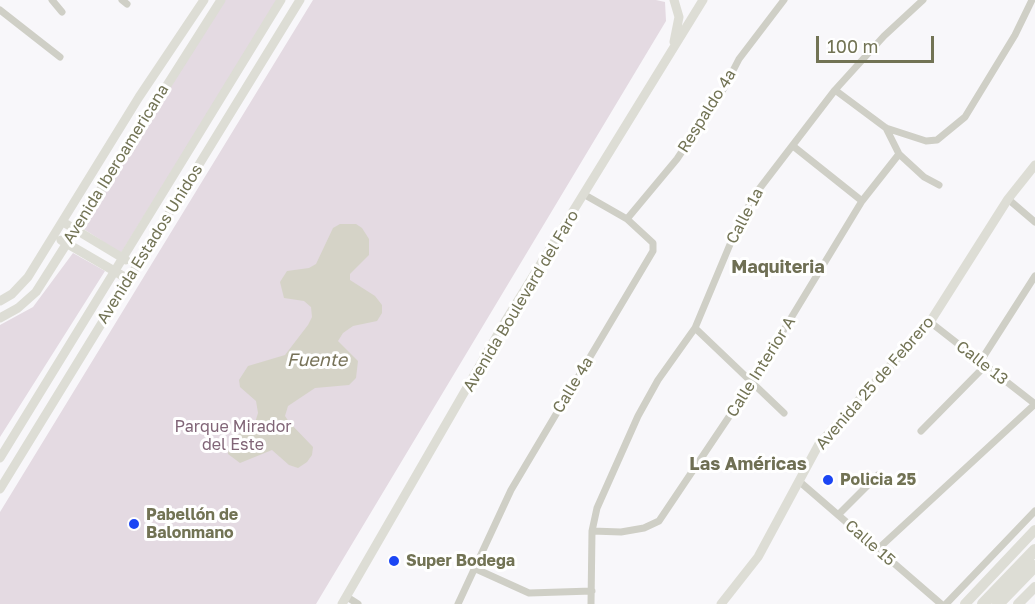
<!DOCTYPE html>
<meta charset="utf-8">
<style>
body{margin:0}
#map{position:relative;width:1035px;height:604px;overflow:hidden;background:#f8f7fa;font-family:"Golos Text",sans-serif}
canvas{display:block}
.scale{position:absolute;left:816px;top:36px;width:118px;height:27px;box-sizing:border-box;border:3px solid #727354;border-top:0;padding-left:8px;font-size:18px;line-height:21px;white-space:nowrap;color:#727354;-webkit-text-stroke:4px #fff;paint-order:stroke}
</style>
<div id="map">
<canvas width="1035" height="604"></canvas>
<div class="scale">100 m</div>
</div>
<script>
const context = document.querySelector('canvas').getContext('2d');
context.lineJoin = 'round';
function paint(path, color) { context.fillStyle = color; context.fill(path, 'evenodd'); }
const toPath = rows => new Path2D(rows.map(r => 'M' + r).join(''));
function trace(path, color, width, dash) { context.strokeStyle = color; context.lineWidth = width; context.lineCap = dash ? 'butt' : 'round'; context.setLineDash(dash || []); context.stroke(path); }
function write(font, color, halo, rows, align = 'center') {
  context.font = font + ' "Golos Text",sans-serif'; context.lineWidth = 6; context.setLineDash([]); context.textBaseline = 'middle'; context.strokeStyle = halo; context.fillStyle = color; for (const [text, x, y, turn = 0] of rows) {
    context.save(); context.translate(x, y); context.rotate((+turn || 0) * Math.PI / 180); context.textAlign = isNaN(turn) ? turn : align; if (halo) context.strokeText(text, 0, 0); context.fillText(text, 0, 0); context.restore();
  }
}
const green = toPath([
 [225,0,277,0,121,253,82,228],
 [313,0,656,0,665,2,666,21,316,604,0,604,0,512],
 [73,253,105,271,0,437,0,325,33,307]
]);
const water = toPath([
 [340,224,356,224,362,228,369,239,369,255,350,274,350,280,375,296,382,305,382,313,377,321,353,326,343,333,338,341,358,361,356,378,349,385,315,388,288,406,285,416,289,422,313,447,312,455,307,462,298,468,289,465,272,450,240,463,228,454,229,445,234,437,254,426,258,413,256,401,240,387,239,380,248,366,285,355,308,325,312,317,311,307,304,301,284,298,280,282,287,271,309,268,316,264,333,228]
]);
const street = toPath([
 [52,0,62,12],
 [122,0,127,4],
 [0,10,60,57],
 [835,90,886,128,926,141,937,140,965,117,1015,35,1032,0],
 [886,128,899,154,924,177,939,185],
 [793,146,862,201],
 [1008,199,1035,222],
 [627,219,677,159,724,88,739,59,784,0],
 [930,322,1035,404],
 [695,328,784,413],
 [980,362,1035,276],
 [921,431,985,366],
 [800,482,941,604],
 [838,515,878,475],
 [592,531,621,532,644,528,659,521,751,384,862,201,899,154],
 [878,549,1035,404],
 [476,569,529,593,592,591],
 [347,597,358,604],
 [458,604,511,490,653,251,653,243,627,219,585,195],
 [591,604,592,531,597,508,638,416,658,380,695,328,731,242,753,197,835,90,884,36,923,0],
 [946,604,1035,511]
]);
const secondary = toPath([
 [674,0,679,17,674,42],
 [63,222,126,260],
 [61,240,128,279],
 [0,301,12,294,28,277,139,97,204,0],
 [0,318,18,308,36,292,221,0],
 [0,458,281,0],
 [0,489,300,0],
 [342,604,506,320,703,0],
 [721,604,758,557,819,444,930,322,1008,199,1035,165]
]);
const primary = toPath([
 [965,604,1035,530],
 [1018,604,1035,587]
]);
const highway = toPath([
 [983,604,1035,550],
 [998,604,1035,566]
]);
const markers = [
 [828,480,6,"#1c46f4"],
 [134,524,6,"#1c46f4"],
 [394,561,6,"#1c46f4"]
];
const streetNames = [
 ["Respaldo 4a",707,111,-58],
 ["Avenida Iberoamericana",116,164,-58],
 ["Calle 1a",745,216,-62],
 ["Avenida Estados Unidos",150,244,-58],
 ["Avenida Boulevard del Faro",521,301,-59],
 ["Calle 13",982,363,38],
 ["Calle Interior A",761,367,-58],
 ["Avenida 25 de Febrero",875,383,-49],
 ["Calle 4a",573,385,-59],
 ["Calle 15",870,543,41]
];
const parkNames = [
 ["Parque Mirador",233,427],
 ["del Este",233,445]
];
const poiNames = [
 ["Policia 25",840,480],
 ["Pabellón de",146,515],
 ["Balonmano",146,533],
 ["Super Bodega",406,561]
];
const neighbourhoodNames = [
 ["Maquiteria",778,267],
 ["Las Américas",748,464]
];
const waterNames = [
 ["Fuente",317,360]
];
paint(green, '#e4dae2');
paint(water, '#d5d3c7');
trace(street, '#cfcfc6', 7);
trace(secondary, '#ddddd5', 9);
trace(primary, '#ddddd5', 10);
trace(highway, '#ddddd5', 12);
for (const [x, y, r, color] of markers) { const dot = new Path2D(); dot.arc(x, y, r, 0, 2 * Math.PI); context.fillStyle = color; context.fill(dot); trace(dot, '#fff', 2); }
write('16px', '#727354', '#fff', streetNames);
write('16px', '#816577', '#fff', parkNames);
write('bold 16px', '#727354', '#fff', poiNames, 'left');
write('bold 18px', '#6f6f54', '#fff', neighbourhoodNames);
write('italic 18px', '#777258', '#fff', waterNames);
</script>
